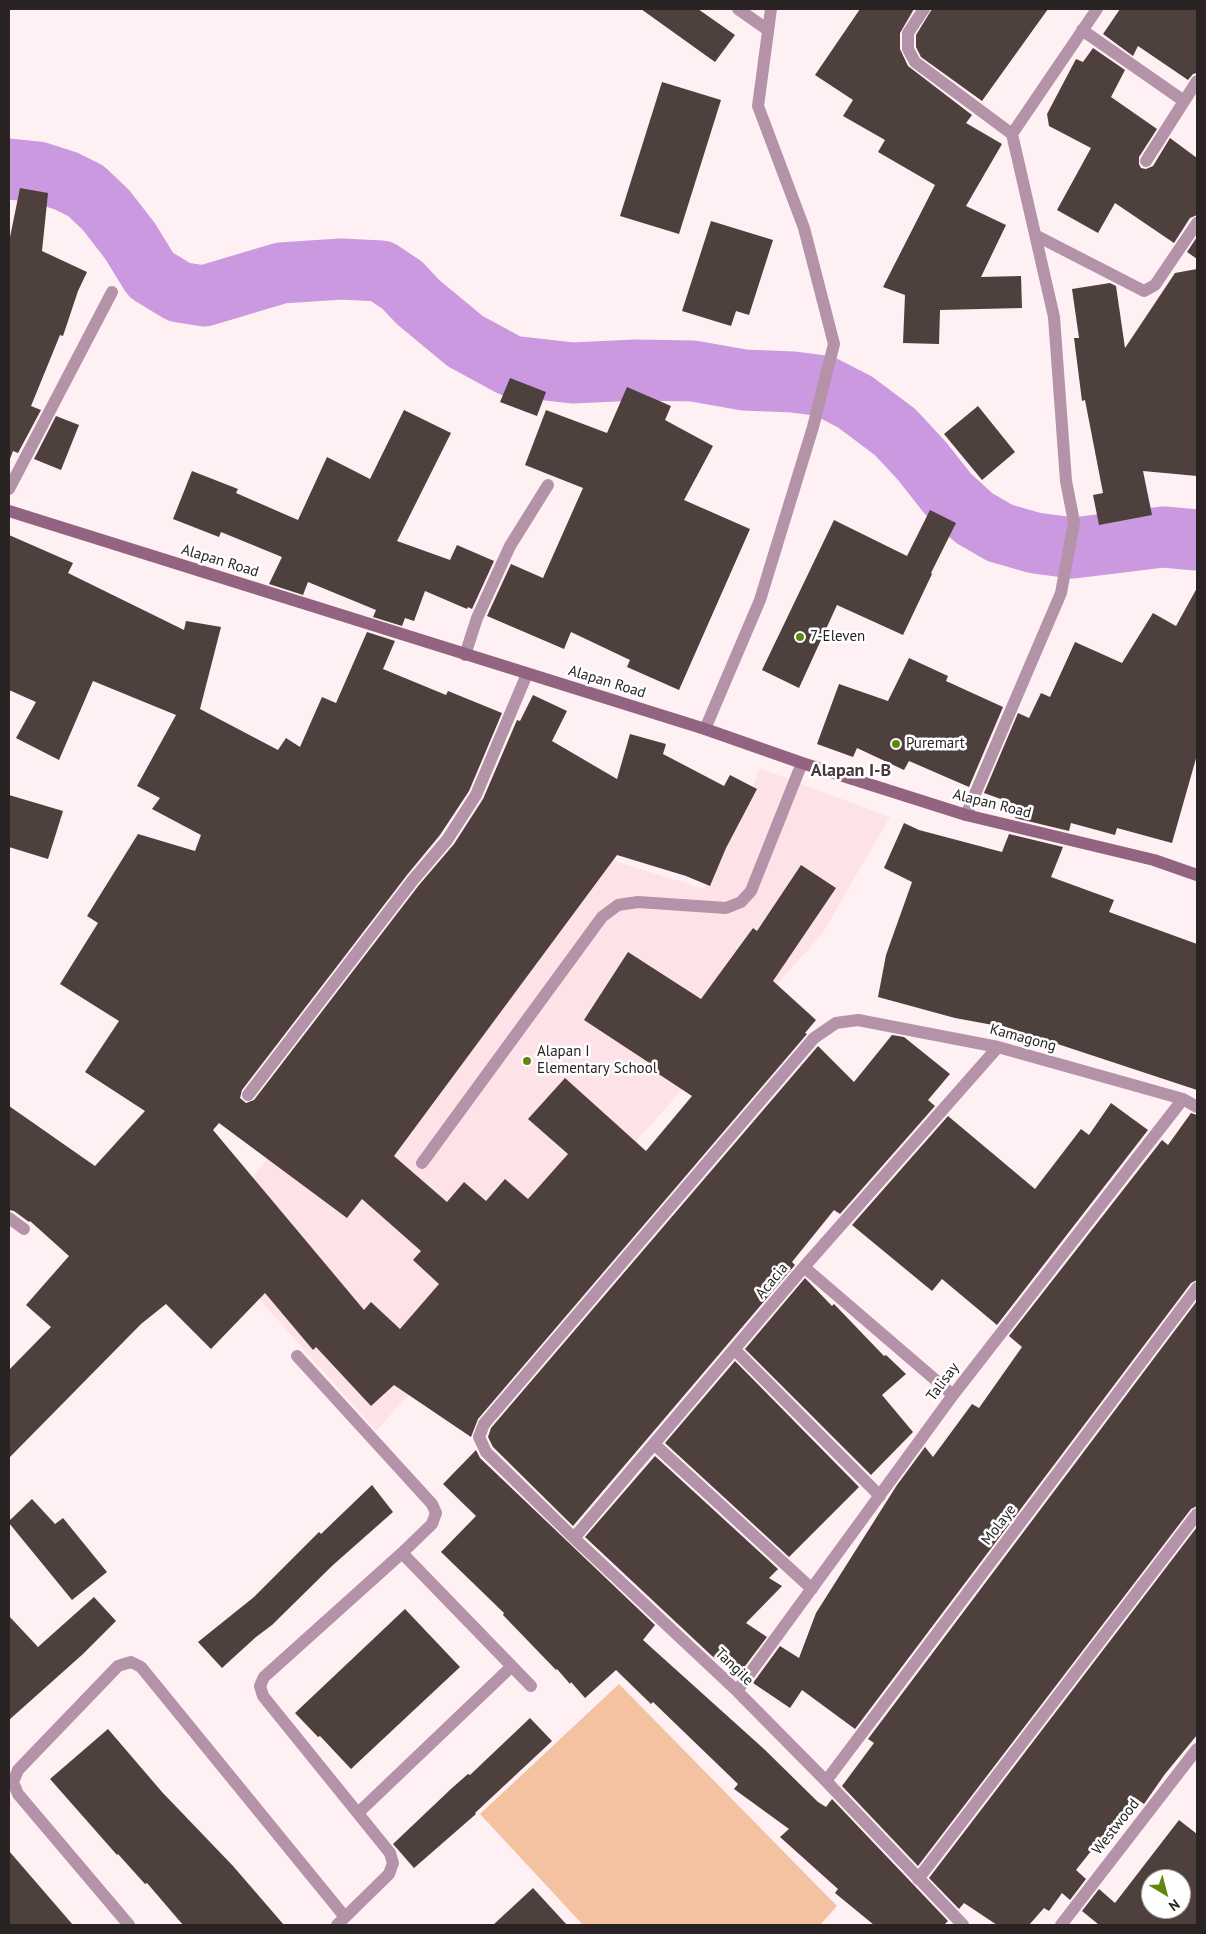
<!DOCTYPE html>
<style>
body{margin:0}
#map{position:relative;width:1206px;height:1934px;overflow:hidden;background:#fef0f3;font-family:"PT Sans",sans-serif}
canvas{display:block}
.frame{position:absolute;inset:0;border:10px solid #292324;pointer-events:none}
.north{position:absolute;left:1141px;top:1869px;width:50px;height:50px;box-sizing:border-box;background:#fff;border:1px solid #a9a7a7;border-radius:50%;rotate:143deg;font-size:14px;font-weight:700;line-height:20px;text-align:center;color:#292324}
.north::after{content:'';display:block;margin:auto;width:18px;height:22px;background:#608810;clip-path:polygon(50% 0,100% 100%,50% 72%,0 100%)}
</style>
<div id="map">
<canvas width="1206" height="1934"></canvas>
<div class="frame"></div>
<div class="north">N</div>
</div>
<script>
const context = document.querySelector('canvas').getContext('2d');
context.lineJoin = 'round';
function paint(path, color) { context.fillStyle = color; context.fill(path, 'evenodd'); }
const toPath = rows => new Path2D(rows.map(r => 'M' + r).join(''));
function trace(path, color, width, dash) { context.strokeStyle = color; context.lineWidth = width; context.lineCap = dash ? 'butt' : 'round'; context.setLineDash(dash || []); context.stroke(path); }
function write(font, color, halo, rows, align = 'center') {
  context.font = font + ' "PT Sans",sans-serif'; context.lineWidth = 5; context.setLineDash([]); context.textBaseline = 'middle'; context.strokeStyle = halo; context.fillStyle = color; for (const [text, x, y, turn = 0] of rows) {
    context.save(); context.translate(x, y); context.rotate((+turn || 0) * Math.PI / 180); context.textAlign = isNaN(turn) ? turn : align; if (halo) context.strokeText(text, 0, 0); context.fillText(text, 0, 0); context.restore();
  }
}
const built = toPath([
 [759,768,890,817,822,934,376,1431,215,1249,245,1187,527,833,704,889,750,798]
]);
const green = toPath([
 [619,1684,837,1906,820,1925,583,1925,480,1814]
]);
const river = toPath([
 [9,169,38,172,66,181,86,191,106,210,130,241,151,275,179,292,204,296,281,273,341,269,381,271,402,285,418,302,465,341,511,366,573,373,636,370,693,371,744,380,793,382,824,386,855,402,895,432,922,461,948,494,974,518,1000,533,1035,543,1073,548,1163,537,1197,540]
]);
const building = toPath([
 [641,9,698,9,735,35,715,62],
 [860,9,914,9,900,33,900,49,908,66,972,115,966,123,1002,144,966,206,1006,225,981,277,1021,276,1022,308,940,310,939,344,903,343,905,295,883,287,935,185,878,152,885,140,843,116,853,100,815,75],
 [932,9,1048,9,982,101,921,57,916,47,916,35],
 [1120,9,1197,9,1197,73,1193,74,1188,80,1138,46,1133,56,1103,34],
 [1093,48,1125,70,1111,97,1157,129,1139,157,1139,164,1141,168,1146,169,1153,166,1170,138,1197,158,1197,215,1190,218,1174,243,1115,203,1098,233,1057,210,1091,148,1049,126,1047,114,1076,59,1083,62],
 [662,82,721,100,679,234,620,216],
 [20,188,48,193,42,251,87,272,78,291,63,336,60,335,31,406,41,410,18,453,13,451,10,459,9,242],
 [711,221,773,240,749,315,736,311,731,326,682,311],
 [1197,237,1197,259,1187,252],
 [1197,269,1197,476,1143,471,1152,515,1099,525,1093,495,1103,493,1085,400,1082,401,1074,338,1079,338,1072,289,1110,283,1116,286,1125,348,1175,273],
 [510,378,546,392,537,416,500,402],
 [627,387,671,406,665,420,713,446,684,500,750,529,679,690,627,667,630,660,571,632,564,649,487,616,511,564,543,578,583,488,525,465,546,410,607,433],
 [978,406,1015,452,982,480,944,434],
 [404,410,451,433,397,541,450,560,457,545,494,561,472,609,468,607,467,609,425,591,414,621,405,618,402,626,373,617,376,610,308,582,303,595,269,584,282,557,221,532,219,537,173,519,192,471,238,489,236,493,298,520,327,457,370,479],
 [56,416,79,425,61,470,34,459],
 [930,510,956,523,931,573,932,574,903,635,837,605,799,688,762,670,834,520,907,556],
 [9,535,73,563,68,573,184,630,186,621,221,627,200,709,278,750,286,738,300,747,322,697,336,703,367,632,395,641,383,669,446,695,448,691,502,713,469,791,440,835,407,875,242,1090,240,1098,246,1103,254,1100,419,885,454,844,483,799,517,720,520,721,533,695,567,711,552,741,617,779,630,734,666,744,663,754,724,786,730,775,757,789,726,848,710,886,686,876,617,855,394,1156,447,1202,464,1182,486,1201,505,1179,528,1199,568,1154,528,1119,565,1078,646,1151,692,1096,651,1069,654,1066,584,1020,628,952,701,999,753,928,757,931,801,865,836,888,773,981,816,1020,805,1033,807,1034,478,1419,471,1437,394,1385,371,1406,316,1347,313,1350,265,1293,211,1349,166,1304,141,1324,9,1458,9,1370,51,1327,26,1305,69,1256,30,1221,29,1222,14,1211,9,1210,9,1106,95,1166,145,1111,85,1072,119,1021,60,984,98,923,87,916,138,834,195,851,201,835,152,809,160,798,137,786,176,715,93,681,59,760,16,738,36,702,9,690],
 [219,1123,347,1218,362,1199,421,1251,413,1260,439,1284,400,1329,371,1302,364,1310,213,1130],
 [1197,588,1197,755,1172,843,1117,828,1115,835,1071,823,1069,831,1015,818,1020,806,984,793,1018,713,1029,718,1041,693,1050,697,1075,642,1122,663,1153,613,1176,626],
 [909,658,948,676,946,681,1003,707,969,787,909,761,904,770,857,748,853,757,817,744,839,684,888,701],
 [9,795,63,811,48,859,9,847],
 [904,823,919,830,1002,852,1009,834,1063,847,1051,877,1114,900,1109,912,1197,944,1197,1090,994,1023,993,1025,955,1018,878,997,886,955,912,882,884,868],
 [892,1035,904,1037,950,1074,928,1100,935,1106,840,1214,834,1210,792,1262,795,1265,573,1526,493,1447,488,1437,491,1428,818,1046,854,1082],
 [1111,1103,1148,1130,997,1325,942,1279,932,1291,852,1225,948,1116,1035,1189,1081,1129,1089,1135],
 [1191,1113,1197,1115,1197,1280,1191,1283,855,1729,802,1690,790,1708,753,1683,780,1646,799,1658,816,1613,897,1485,925,1447,933,1457,972,1404,979,1408,1022,1347,1009,1336,1162,1140,1168,1145],
 [805,1278,832,1306,834,1304,884,1356,886,1355,906,1374,882,1395,913,1432,871,1475,745,1349],
 [1197,1301,1197,1506,1191,1509,918,1866,842,1786,874,1743,868,1739],
 [735,1361,859,1487,789,1557,665,1443],
 [476,1450,480,1458,655,1625,643,1640,764,1749,818,1802,826,1807,832,1799,948,1921,944,1925,874,1925,835,1893,838,1889,780,1837,789,1829,734,1789,738,1784,653,1702,651,1704,616,1670,585,1698,571,1682,570,1684,557,1669,556,1670,503,1615,504,1613,441,1552,476,1516,443,1484],
 [655,1456,778,1569,769,1578,782,1586,746,1623,767,1637,739,1674,712,1656,585,1537],
 [372,1485,393,1512,333,1565,272,1625,256,1637,222,1668,198,1642,254,1597,319,1532,321,1534],
 [32,1499,55,1524,63,1518,107,1572,72,1600,9,1523,9,1521],
 [1197,1527,1197,1735,1165,1774,1144,1804,1134,1797,1076,1870,1086,1879,1070,1900,1062,1893,1049,1911,1044,1908,1029,1925,997,1925,964,1903,959,1909,929,1878],
 [94,1597,116,1621,83,1654,9,1720,9,1616,38,1647],
 [405,1609,460,1667,351,1769,320,1736,318,1737,295,1713],
 [530,1718,552,1741,475,1813,476,1814,414,1868,393,1844,452,1788,468,1774,470,1775],
 [108,1729,162,1792,233,1866,284,1925,183,1925,147,1883,145,1884,118,1854,117,1855,50,1779],
 [1179,1820,1197,1834,1197,1925,1097,1925,1098,1924,1082,1911,1099,1889,1115,1903],
 [1151,1879,1181,1879,1181,1909,1151,1909],
 [9,1851,73,1925,9,1925],
 [533,1888,567,1925,493,1925]
]);
const lane = toPath([
 [465,655,477,618,510,546,548,485],
 [422,1163,602,917,618,905,638,902,726,908,741,902,751,891,802,763]
]);
const street = toPath([
 [738,9,768,30],
 [924,9,908,33,908,49,915,62,1012,134],
 [1082,30,1184,101],
 [1146,161,1197,81],
 [1035,235,1144,291,1155,285,1197,223],
 [9,489,112,292],
 [705,729,760,600,813,427,834,344,804,228,758,106,771,9],
 [966,815,1061,593,1074,522,1066,481,1054,317,1012,134,1097,9],
 [248,1095,413,880,447,840,476,795,527,674],
 [9,1218,24,1229],
 [804,1267,953,1395],
 [735,1350,880,1496],
 [297,1356,432,1504,436,1513,432,1524,402,1553,264,1677,260,1686,263,1696,390,1853,393,1863,389,1874,337,1925],
 [654,1444,812,1589],
 [574,1538,804,1267,998,1047],
 [402,1553,531,1686],
 [737,1691,953,1395,1183,1099],
 [826,1781,1197,1288],
 [358,1813,511,1667],
 [918,1879,1197,1514],
 [129,1925,18,1794,13,1782,18,1770,118,1666,131,1662,141,1667,345,1917],
 [963,1925,826,1781,737,1691,574,1538,486,1452,479,1437,484,1424,814,1038,836,1023,858,1020,998,1047,1183,1099,1197,1107],
 [1061,1925,1197,1749]
]);
const secondary = toPath([
 [9,511,705,729,802,763,966,815,1154,860,1197,875]
]);
const markers = [
 [800,637,5,"#608810"],
 [896,744,5,"#608810"],
 [527,1061,5,"#608810"]
];
const streetNames = [
 ["Alapan Road",220,561,17],
 ["Alapan Road",607,682,17],
 ["Alapan Road",992,804,14],
 ["Kamagong",1023,1038,15],
 ["Acacia",772,1281,-50],
 ["Talisay",943,1382,-53],
 ["Molaye",999,1525,-53],
 ["Tangile",734,1667,44],
 ["Westwood",1116,1827,-52]
];
const poiNames = [
 ["7-Eleven",810,637],
 ["Puremart",906,744],
 ["Alapan I",537,1052],
 ["Elementary School",537,1069]
];
const quarterNames = [
 ["Alapan I-B",851,771]
];
paint(built, '#fde3e8');
paint(green, '#f5c2a1');
trace(river, '#cb99df', 61);
paint(building, '#4d403d');
trace(lane, '#b492a7', 12);
trace(street, '#b492a7', 12);
trace(secondary, '#936382', 12);
for (const [x, y, r, color] of markers) { const dot = new Path2D(); dot.arc(x, y, r, 0, 2 * Math.PI); context.fillStyle = color; context.fill(dot); trace(dot, '#fff', 2); }
write('15px', '#292324', '#fff', streetNames);
write('15px', '#292324', '#fff', poiNames, 'left');
write('bold 18px', '#46383b', '#fff', quarterNames);
</script>
